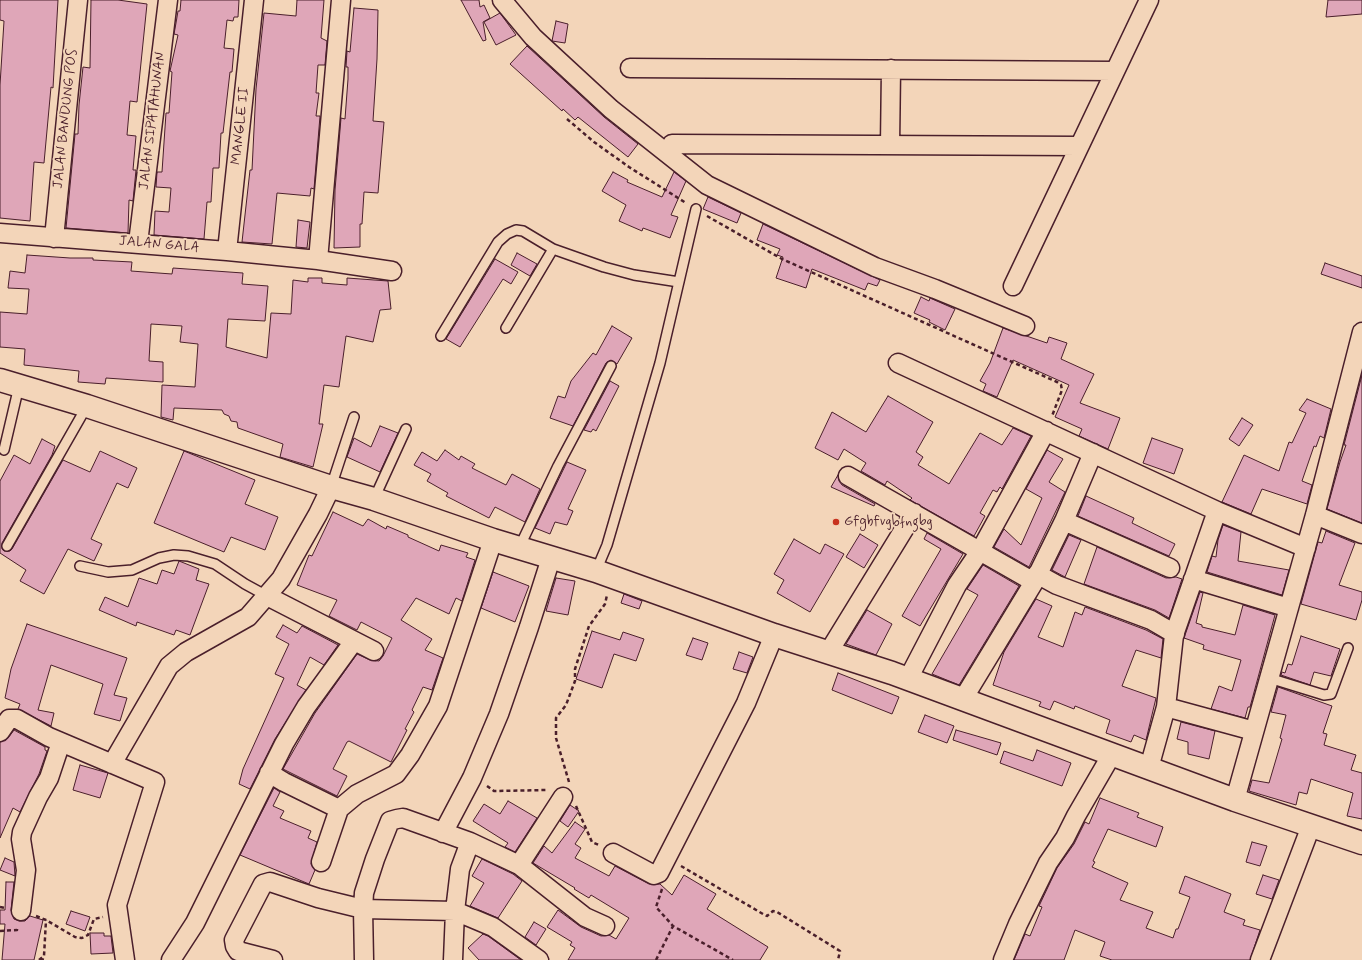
<!DOCTYPE html>
<style>
body{margin:0}
canvas{display:block;background:#f3d5b9}
</style>
<canvas width="1362" height="960"></canvas>
<script>
const context = document.querySelector('canvas').getContext('2d');
context.lineJoin = 'round';
function paint(path, color) { context.fillStyle = color; context.fill(path, 'evenodd'); }
const toPath = rows => new Path2D(rows.map(r => 'M' + r).join(''));
function trace(path, color, width, dash) { context.strokeStyle = color; context.lineWidth = width; context.lineCap = dash ? 'butt' : 'round'; context.setLineDash(dash || []); context.stroke(path); }
function write(font, color, halo, rows, align = 'center') {
  context.font = font + ' Mynerve,sans-serif'; context.lineWidth = 4; context.setLineDash([]); context.textBaseline = 'middle'; context.strokeStyle = halo; context.fillStyle = color; for (const [text, x, y, turn = 0] of rows) {
    context.save(); context.translate(x, y); context.rotate((+turn || 0) * Math.PI / 180); context.textAlign = isNaN(turn) ? turn : align; if (halo) context.strokeText(text, 0, 0); context.fillText(text, 0, 0); context.restore();
  }
}
const building = toPath([
 [0,0,58,0,53,88,51,87,44,163,34,162,30,221,0,218,0,85,4,21,0,20,0,0],
 [91,0,118,0,147,4,137,102,130,101,127,135,136,136,133,170,136,170,133,201,129,200,128,233,66,228,75,134,78,134,79,105,83,67,90,68,91,0],
 [181,0,239,0,238,17,234,17,233,21,227,20,224,48,234,49,232,72,230,72,223,133,221,133,219,168,213,168,211,202,207,202,204,239,154,235,155,211,169,212,171,188,156,187,157,172,162,172,166,113,169,113,172,72,170,71,178,35,174,34,176,23,178,11,180,11,181,0],
 [297,0,324,0,321,38,327,41,325,65,318,65,316,93,319,93,316,116,320,116,314,189,311,188,310,196,277,193,272,244,242,242,250,170,252,170,256,89,264,13,296,16,297,0],
 [461,0,479,0,480,7,484,5,490,18,483,22,486,40,483,41,461,0],
 [1328,0,1362,0,1362,14,1326,17,1328,0],
 [354,8,378,10,377,59,373,121,384,122,378,193,364,192,362,224,360,224,360,247,334,248,335,190,341,118,345,119,348,79,348,67,346,67,347,51,350,52,354,8],
 [500,13,516,35,496,45,484,22,500,13],
 [556,21,568,24,565,43,552,41,556,21],
 [527,46,604,117,638,144,628,157,578,117,575,120,563,109,562,111,510,64,527,46],
 [613,172,628,180,627,182,662,197,674,172,686,181,671,215,678,217,670,238,643,228,642,231,619,221,626,205,602,191,613,172],
 [708,197,741,213,737,223,703,209,708,197],
 [298,220,310,222,307,248,296,247,298,220],
 [763,224,880,280,877,286,868,283,865,290,812,269,806,288,776,278,783,257,777,255,780,249,757,240,763,224],
 [517,253,537,264,530,276,511,265,517,253],
 [27,255,70,258,93,258,93,260,132,262,131,271,172,274,173,268,243,273,242,284,268,286,265,321,228,319,226,347,267,358,271,313,291,314,293,280,308,282,308,278,322,278,322,283,347,285,347,278,388,281,391,309,380,310,373,342,346,336,339,387,324,385,319,424,323,424,313,467,280,457,283,444,238,428,237,422,231,421,229,416,224,414,222,410,174,408,173,420,161,417,162,385,195,387,198,344,180,342,182,326,151,324,149,361,163,362,163,382,106,378,105,384,78,382,79,371,24,365,25,349,0,347,0,312,27,314,29,289,8,288,10,271,25,273,27,255],
 [495,259,518,272,511,284,503,279,460,347,446,339,495,259],
 [1325,263,1362,276,1362,288,1321,274,1325,263],
 [921,297,929,301,930,298,955,309,945,330,929,322,930,320,914,313,921,297],
 [612,326,632,338,617,364,611,360,606,363,573,426,550,418,558,396,565,398,571,381,593,353,596,355,612,326],
 [1003,328,1047,343,1049,337,1067,343,1061,359,1094,374,1080,403,1120,418,1108,449,1079,436,1082,429,1055,417,1069,385,1013,360,997,397,983,391,986,384,980,381,990,363,1003,328],
 [1362,375,1362,523,1327,509,1340,462,1346,445,1344,445,1362,375],
 [610,381,619,386,596,431,593,429,591,432,584,430,610,381],
 [888,396,933,422,916,452,923,457,918,465,949,484,980,433,1002,445,1013,428,1031,436,1002,489,1000,487,997,492,993,490,980,513,985,516,974,536,910,500,912,498,887,481,885,485,861,471,866,463,844,449,838,460,815,448,832,412,866,432,888,396],
 [1307,399,1331,409,1324,438,1320,436,1316,447,1314,446,1302,481,1312,485,1307,504,1262,489,1251,514,1222,502,1244,455,1279,471,1289,442,1292,443,1306,413,1299,410,1307,399],
 [1242,418,1253,425,1239,446,1229,439,1242,418],
 [380,426,398,433,380,472,347,457,354,438,371,447,380,426],
 [1152,438,1183,449,1174,474,1143,463,1152,438],
 [42,439,55,446,52,455,2,543,2,549,4,551,10,551,12,549,63,460,90,472,100,451,137,468,128,488,117,483,91,539,102,544,94,561,68,549,44,594,20,581,26,570,0,553,0,481,14,455,30,464,42,439],
 [445,450,459,460,461,456,475,464,472,468,506,485,512,474,540,489,525,522,495,507,489,518,446,496,448,493,427,481,431,474,414,465,422,452,437,461,445,450],
 [1047,450,1063,459,1049,482,1065,492,1029,567,994,547,1004,529,1021,545,1042,498,1026,489,1047,450],
 [184,451,255,480,245,504,278,517,265,550,231,537,224,552,154,523,184,451],
 [567,462,586,470,568,509,573,511,567,525,555,522,550,534,535,528,567,462],
 [838,475,839,481,842,485,875,504,874,506,831,487,838,475],
 [1086,496,1134,518,1132,523,1175,544,1169,556,1078,516,1086,496],
 [333,512,363,526,368,519,386,529,387,526,408,535,408,537,439,551,441,545,468,553,466,557,475,560,462,601,456,598,449,614,416,598,401,620,432,639,425,650,443,658,432,690,423,687,412,710,414,712,405,729,407,730,391,762,349,741,347,742,333,769,347,776,337,796,283,769,315,713,357,654,370,660,379,661,383,656,392,638,361,622,357,630,329,616,337,600,297,585,309,555,312,556,333,512],
 [1223,525,1241,532,1238,561,1289,570,1282,595,1207,572,1212,556,1216,557,1218,540,1223,525],
 [1326,531,1355,543,1339,585,1362,592,1362,600,1356,620,1301,604,1318,542,1322,543,1326,531],
 [927,533,963,554,920,626,902,616,941,549,924,539,927,533],
 [860,534,878,545,864,568,846,557,860,534],
 [1069,535,1081,540,1065,577,1052,570,1069,535],
 [794,539,820,554,825,544,844,554,810,612,777,593,784,580,774,574,794,539],
 [1097,547,1166,578,1176,577,1182,579,1169,618,1155,610,1084,584,1097,547],
 [179,561,199,569,196,580,209,584,190,635,176,630,174,635,137,622,136,626,99,610,105,597,128,607,139,578,157,584,162,570,174,574,179,561],
 [983,565,1019,586,959,685,932,674,978,595,967,589,983,565],
 [493,572,529,586,515,622,481,608,493,572],
 [556,578,575,581,568,615,546,611,556,578],
 [1200,592,1203,593,1196,623,1202,625,1202,627,1235,635,1243,605,1275,615,1250,707,1248,707,1245,718,1211,709,1219,686,1232,691,1241,660,1203,649,1204,645,1184,638,1200,592],
 [624,594,642,601,639,609,621,603,624,594],
 [1036,599,1052,606,1038,637,1063,647,1075,612,1082,615,1085,607,1146,630,1163,639,1161,658,1136,650,1122,686,1156,698,1146,740,1134,735,1131,742,1106,733,1110,720,1075,706,1074,709,1054,701,1050,710,1039,706,1041,702,993,685,1004,652,1036,599],
 [867,610,892,624,876,655,846,644,867,610],
 [27,624,127,658,114,695,127,698,120,721,94,714,103,684,51,665,38,710,54,713,51,726,18,709,20,704,5,698,11,669,27,624],
 [283,625,297,633,302,626,338,645,324,665,310,657,297,685,306,690,275,739,250,789,239,784,243,769,284,678,275,674,289,644,276,637,283,625],
 [592,631,620,640,623,632,644,639,636,661,614,654,602,688,576,679,592,631],
 [1301,636,1340,649,1331,676,1314,672,1310,685,1281,675,1282,672,1285,673,1288,664,1292,665,1301,636],
 [693,638,708,643,702,660,686,655,693,638],
 [739,652,753,657,747,673,733,669,739,652],
 [838,673,899,697,892,714,832,690,838,673],
 [1278,687,1332,706,1323,733,1327,734,1324,745,1356,755,1351,770,1362,773,1362,819,1347,816,1353,793,1311,779,1307,794,1299,792,1296,805,1249,791,1252,780,1269,783,1282,739,1280,738,1286,715,1271,712,1278,687],
 [925,715,954,726,947,743,918,732,925,715],
 [1181,722,1215,731,1209,759,1188,754,1188,742,1177,739,1181,722],
 [14,730,45,747,45,750,47,751,39,774,20,812,13,808,0,838,0,742,8,738,14,730],
 [956,730,1001,743,997,755,953,740,956,730],
 [1037,750,1071,763,1062,786,1000,763,1004,751,1033,761,1037,750],
 [80,765,108,773,100,798,73,790,80,765],
 [274,788,280,792,273,806,284,811,280,818,311,831,308,838,317,842,311,864,315,870,309,884,240,855,274,788],
 [1100,798,1139,813,1137,817,1163,827,1156,847,1108,829,1093,861,1095,862,1092,867,1128,883,1120,900,1153,912,1146,928,1173,938,1176,929,1178,929,1190,897,1179,893,1185,876,1231,894,1224,912,1245,920,1243,925,1260,930,1250,960,1112,960,1100,956,1105,942,1075,930,1064,960,1014,960,1025,934,1030,936,1042,907,1039,906,1057,868,1074,844,1085,822,1089,824,1100,798],
 [508,801,537,818,515,852,505,847,508,843,473,821,484,804,500,814,508,801],
 [570,805,579,811,568,827,560,821,570,805],
 [575,822,585,829,575,844,581,848,575,858,609,876,615,866,649,884,660,884,672,895,684,875,716,894,707,909,768,947,760,960,568,960,575,948,570,945,572,942,547,927,558,910,581,927,601,936,609,935,616,939,629,918,591,895,589,898,574,889,575,888,533,863,544,846,552,853,575,822],
 [1252,842,1267,846,1260,866,1246,862,1252,842],
 [5,858,14,862,15,876,0,870,5,858],
 [482,859,513,874,522,881,498,918,470,906,484,883,472,876,482,859],
 [1263,875,1279,880,1272,899,1256,894,1263,875],
 [6,882,14,882,11,910,14,919,19,921,25,921,30,916,43,920,34,960,2,960,5,924,0,924,0,910,5,910,6,882],
 [71,911,90,917,85,931,66,924,71,911],
 [534,922,546,929,536,945,525,937,534,922],
 [90,933,104,933,104,936,111,936,113,953,91,954,90,933],
 [483,934,488,936,521,960,479,960,468,948,483,934]
]);
const path = toPath([
 [567,119,594,142,629,167,686,203],
 [707,216,782,259,1057,382,1061,385,1062,390,1052,416],
 [569,782,556,738,556,718,566,705,575,681,575,669,589,626,605,604,607,595],
 [487,786,494,791,548,790],
 [576,806,592,842,599,845],
 [681,866,763,914,767,916,773,911,777,912,840,951,838,960],
 [662,889,656,907,673,926,733,960],
 [0,907,6,908],
 [36,916,46,920,75,937,82,938,88,935,94,919,103,917],
 [0,931,17,930,17,927],
 [40,959,46,960],
 [39,960,44,956,46,920],
 [656,960,673,926]
]);
const lane = toPath([
 [506,328,553,249,604,267,634,275,679,282],
 [441,336,498,242,507,234,516,230,523,231,553,249],
 [4,450,19,386],
 [331,487,354,417],
 [374,499,406,429],
 [7,546,87,406],
 [519,548,558,466,611,366],
 [80,566,108,572,132,570,159,558,174,555,188,556,215,564,245,584,267,596],
 [596,571,607,545,660,363,696,209],
 [1269,678,1324,695,1331,694,1348,648]
]);
const street = toPath([
 [502,0,533,37,611,109,707,185,875,267,935,289,1025,326],
 [630,68,1114,71],
 [672,144,1079,146],
 [890,145,891,69],
 [0,233,227,251,318,260,392,271],
 [54,238,78,0],
 [138,243,168,0],
 [227,251,254,0],
 [318,260,341,0],
 [1013,286,1149,0],
 [898,363,1217,511,1306,548],
 [848,476,1034,582],
 [1315,515,1362,534],
 [1064,521,1170,568],
 [1037,574,1057,585,1151,620,1175,634],
 [1193,579,1289,608],
 [267,596,374,651],
 [828,653,914,513],
 [908,679,957,585,980,551,1046,431],
 [963,699,1034,582,1064,521,1093,453],
 [1166,707,1174,635,1217,511],
 [0,732,9,719,17,719,49,737,155,782,117,905,125,960],
 [112,764,169,666,186,652,248,617,281,579,318,514,331,487],
 [1149,768,1166,707,1254,731],
 [269,773,284,782,339,809],
 [1235,800,1315,515,1362,332],
 [443,833,472,778,499,714,529,627,551,558],
 [470,842,460,869,455,911,493,927,539,960],
 [613,853,654,875,659,873,746,703,774,635],
 [321,862,339,809,357,794,396,774,410,755,438,706,493,540],
 [519,865,563,797],
 [21,911,26,870,21,839,22,832,38,797,49,778,61,742],
 [171,960,195,923,284,744,306,707,354,641],
 [273,960,238,951,235,946,234,940,263,884,270,882,318,898,363,909,455,911,453,960],
 [364,960,363,909,364,893,375,859,390,821,397,819,403,818,470,842,519,865,585,917,605,926],
 [1003,960,1018,924,1048,863,1065,838,1076,816,1112,754],
 [1260,960,1311,826]
]);
const secondary = toPath([
 [0,380,87,406,331,487,374,499,493,540,596,571,774,635,892,673,1235,800,1362,843]
]);
const markers = [
 [836,522,4,"#c8321e"]
];
const streetNames = [
 ["JALAN BANDUNG POS",66,119,-84],
 ["JALAN SIPATAHUNAN",153,121,-83],
 ["MANGLE II",241,126,-84],
 ["JALAN GALA",159,245,5]
];
const poiNames = [
 ["Gfgbfvgbfngbg",844,522]
];
paint(building, '#dfa6b8');
trace(building, '#4a1f2b', 1);
trace(lane, '#4a1f2b', 12);
trace(street, '#4a1f2b', 21);
trace(secondary, '#4a1f2b', 25);
trace(path, '#4a1f2b', 2.5, [4, 3]);
trace(lane, '#f3d5b9', 9);
trace(street, '#f3d5b9', 18);
trace(secondary, '#f3d5b9', 22);
for (const [x, y, r, color] of markers) { const dot = new Path2D(); dot.arc(x, y, r, 0, 2 * Math.PI); context.fillStyle = color; context.fill(dot); trace(dot, '#f3d5b9', 1.5); }
write('14px', '#4a1f2b', '#f3d5b9', streetNames);
write('14px', '#4a1f2b', '#f3d5b9', poiNames, 'left');
</script>
